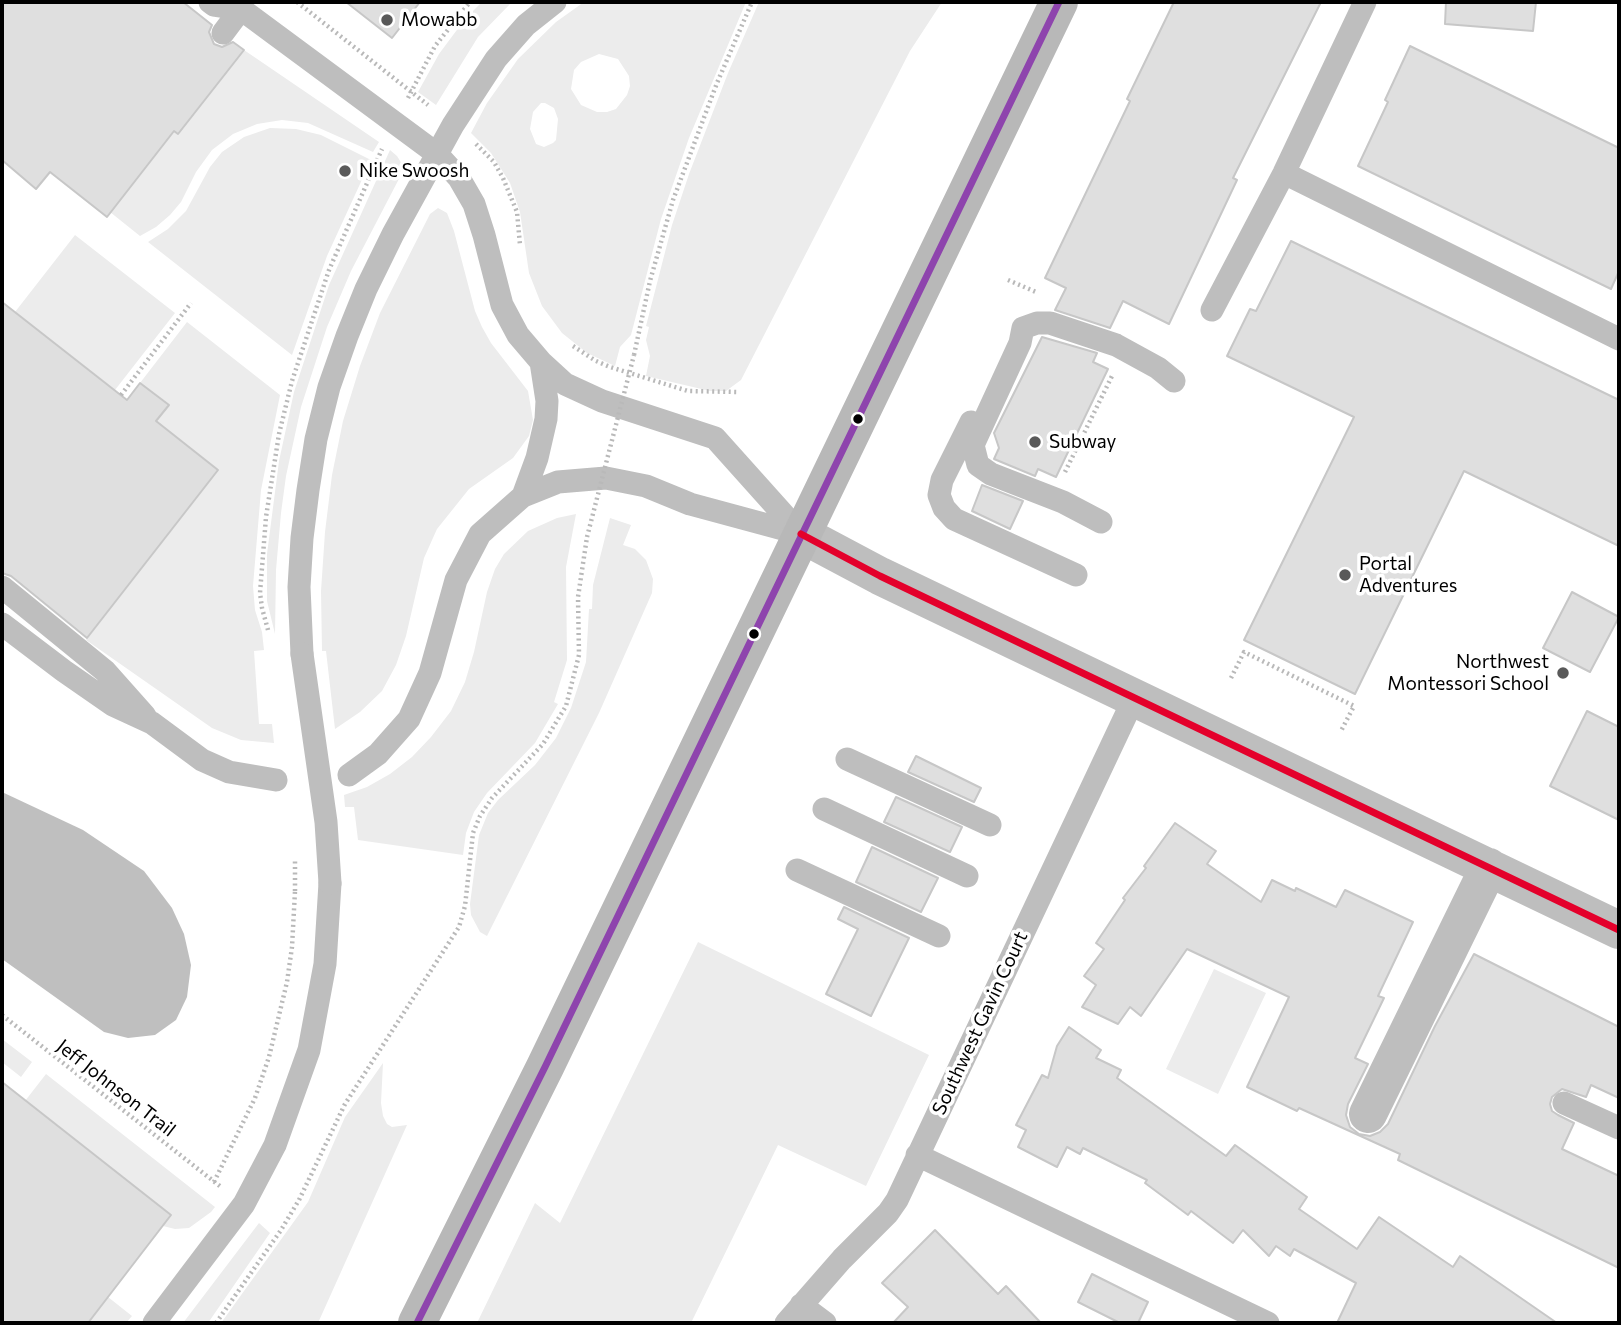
<!DOCTYPE html>
<style>
body{margin:0}
#map{position:relative;width:1621px;height:1325px;overflow:hidden;background:#fff;font-family:Commissioner,sans-serif}
canvas{display:block}
.frame{position:absolute;inset:0;border:4px solid #000;pointer-events:none}
</style>
<div id="map">
<canvas width="1621" height="1325"></canvas>
<div class="frame"></div>
</div>
<script>
const context = document.querySelector('canvas').getContext('2d');
context.lineJoin = 'round';
function paint(path, color) { context.fillStyle = color; context.fill(path, 'evenodd'); }
const toPath = rows => new Path2D(rows.map(r => 'M' + r).join(''));
function trace(path, color, width, dash) { context.strokeStyle = color; context.lineWidth = width; context.lineCap = dash ? 'butt' : 'round'; context.setLineDash(dash || []); context.stroke(path); }
function write(font, color, halo, rows, align = 'center') {
  context.font = font + ' Commissioner,sans-serif'; context.lineWidth = 7; context.setLineDash([]); context.textBaseline = 'middle'; context.strokeStyle = halo; context.fillStyle = color; for (const [text, x, y, turn = 0] of rows) {
    context.save(); context.translate(x, y); context.rotate((+turn || 0) * Math.PI / 180); context.textAlign = isNaN(turn) ? turn : align; if (halo) context.strokeText(text, 0, 0); context.fillText(text, 0, 0); context.restore();
  }
}
const green = toPath([
 [482,2,512,2,478,37,436,105,418,92,439,54,465,19],
 [584,2,746,2,689,138,661,219,631,335,620,347,615,366,587,353,562,333,542,306,529,273,520,212,510,183,491,153,471,133,487,103,518,59,556,22],
 [599,54,618,59,629,76,630,86,627,95,616,109,607,112,597,112,581,105,571,89,574,70,581,62],
 [541,103,545,103,554,108,558,119,556,140,553,143,544,147,536,144,530,129,533,112],
 [759,2,942,2,910,51,741,380,726,391,710,391,646,376,650,356,646,340,649,327,646,326,672,225,689,174,728,73],
 [244,50,379,142,373,152,308,123,282,120,257,124,233,134,212,150,196,172,181,202,170,215,156,227,140,236,110,212,174,131,178,134],
 [270,128,296,129,321,135,371,160,327,256,292,355,148,242,168,229,186,211,210,167,222,152,244,137],
 [390,150,397,156,402,164,401,175,351,271,327,327,301,407,286,476,281,513,276,570,275,634,267,601,267,554,279,461,294,392,329,285],
 [438,208,447,213,454,231,475,311,482,327,491,343,528,391,533,420,529,436,513,458,469,489,437,529,424,558,406,636,396,665,382,691,360,712,335,729,326,651,322,651,321,591,325,532,332,475,343,421,360,366,380,313,430,214],
 [75,235,175,313,115,390,15,312],
 [187,322,280,395,261,490,253,586,255,610,262,632,264,650,254,651,259,724,272,724,274,743,241,740,212,728,86,640,218,470,156,421,169,405,140,383],
 [576,514,566,567,567,660,554,702,558,704,535,743,487,793,474,812,466,833,463,855,358,840,354,807,345,807,344,795,367,787,390,774,412,757,431,737,451,711,465,682,474,652,487,592,495,569,504,554,528,531,557,518],
 [610,518,631,525,623,545,635,549,646,560,653,579,652,593,599,713,487,936,480,932,471,915,470,904,479,835,488,813,498,800,535,765,556,738,571,708,586,662,589,609,592,609,593,585],
 [698,942,929,1055,866,1186,778,1145,691,1323,477,1323,535,1203,560,1223],
 [1214,969,1266,993,1218,1094,1166,1069],
 [2,1039,32,1062,21,1077,2,1062],
 [383,1063,381,1103,383,1116,387,1124,392,1127,407,1125,318,1323,221,1323,308,1202,345,1117],
 [46,1074,215,1207,211,1212,189,1228,175,1229,163,1226,171,1215,25,1101],
 [259,1223,270,1233,208,1323,183,1323],
 [108,1297,132,1316,126,1323,88,1323]
]);
const water = toPath([
 [2,792,83,830,144,871,172,908,184,934,191,965,187,997,176,1020,155,1035,128,1038,104,1032,2,959]
]);
const building = toPath([
 [2,2,183,2,212,25,209,32,214,44,222,47,233,42,244,50,178,134,174,131,107,217,50,172,36,189,2,160,2,2],
 [346,2,420,2,392,38,346,2],
 [1174,2,1321,2,1233,178,1237,180,1169,324,1123,301,1110,328,1055,310,1066,288,1045,278,1130,101,1127,99,1174,2],
 [1446,2,1536,2,1533,31,1445,24,1446,2],
 [1410,46,1619,148,1619,271,1611,289,1358,166,1388,102,1385,100,1410,46],
 [1291,241,1619,400,1619,546,1464,471,1355,694,1244,640,1354,417,1227,356,1250,309,1256,311,1291,241],
 [2,302,127,400,140,383,169,405,156,421,218,470,87,638,11,576,2,573,2,302],
 [1042,337,1097,353,1093,362,1108,369,1056,477,1038,469,1035,476,994,459,999,448,994,433,1042,337],
 [982,485,1023,501,1010,529,972,511,982,485],
 [1572,592,1619,617,1590,672,1543,648,1572,592],
 [1587,711,1619,727,1619,820,1550,786,1587,711],
 [916,756,981,788,974,802,908,772,916,756],
 [896,797,962,827,950,852,884,822,896,797],
 [1175,823,1216,851,1207,864,1261,902,1272,880,1295,891,1296,888,1336,907,1345,890,1413,922,1378,996,1384,998,1355,1058,1368,1064,1348,1104,1346,1115,1350,1127,1359,1134,1370,1136,1380,1132,1388,1124,1435,1026,1474,954,1619,1027,1619,1098,1591,1085,1586,1097,1562,1089,1552,1097,1550,1104,1552,1111,1558,1115,1574,1123,1562,1149,1619,1176,1619,1268,1398,1160,1400,1154,1299,1108,1297,1111,1247,1087,1289,997,1187,949,1141,1016,1130,1007,1118,1024,1082,1007,1096,985,1084,976,1104,949,1096,943,1125,900,1123,898,1146,868,1144,866,1175,823],
 [872,847,938,878,921,912,856,882,872,847],
 [844,907,909,938,871,1016,826,994,858,929,838,919,844,907],
 [1069,1027,1101,1050,1096,1058,1121,1070,1117,1078,1226,1156,1235,1145,1307,1197,1299,1209,1357,1249,1379,1217,1453,1267,1460,1256,1557,1323,1337,1323,1356,1283,1294,1249,1290,1256,1276,1246,1269,1256,1243,1230,1233,1243,1191,1211,1188,1215,1145,1183,1147,1180,1083,1148,1080,1154,1067,1147,1057,1167,1018,1147,1026,1130,1016,1125,1042,1075,1048,1078,1057,1046,1069,1027],
 [2,1082,171,1215,88,1323,2,1323,2,1082],
 [935,1230,998,1294,1006,1286,1041,1323,893,1323,908,1307,882,1283,935,1230],
 [1092,1274,1148,1302,1138,1323,1120,1323,1078,1302,1092,1274]
]);
const path = toPath([
 [297,2,428,105],
 [408,98,435,46,470,2],
 [476,144,494,162,503,178,517,212,520,245],
 [1008,280,1036,292],
 [573,346,596,361,610,367,688,391,738,392],
 [634,355,650,281,673,200,717,83,752,2],
 [121,395,191,303],
 [1065,472,1112,376],
 [268,630,262,608,260,593,266,517,279,434,292,381,329,270,382,149],
 [1231,678,1244,652,1354,706,1341,731],
 [2,1015,221,1187],
 [214,1182,255,1098,269,1057,287,982,292,947,295,891],
 [216,1323,281,1230,299,1200,345,1104,459,927,465,906,473,833,480,816,492,798,543,744,566,706,579,655,578,597,587,537]
]);
const lane = toPath([
 [210,2,214,5,241,9,223,33],
 [239,2,241,9,437,154,459,178,474,204,484,235,502,305,518,335,541,362,565,384,602,401,715,438,801,534],
 [1284,173,1619,339],
 [1212,310,1284,173,1365,2],
 [971,422,942,480,939,495,944,508,954,519,1076,575],
 [523,496,537,458,546,419,547,401,541,362],
 [1101,522,1063,502,991,474,978,465,973,445,1020,343,1023,328,1037,323,1050,323,1116,345,1158,368,1174,381],
 [2,587,105,671,145,716],
 [2,624,64,671,113,705,152,723,202,760,229,772,276,780],
 [302,654,299,587,302,538,308,490,316,439,329,387,347,336,366,289,393,234,453,125,496,59,526,25,555,2],
 [847,759,990,825],
 [349,775,378,754,409,719,430,673,456,580,480,534,523,496,558,482,606,478,646,486,690,504,801,534],
 [824,809,967,876],
 [797,870,939,936],
 [1564,1103,1619,1128],
 [917,1155,1268,1323],
 [801,1305,825,1323],
 [154,1323,244,1204,275,1145,309,1050,325,964,330,883],
 [786,1323,842,1259,888,1213,897,1200,1135,696]
]);
const street = toPath([
 [801,534,880,576,1619,930],
 [1368,1114,1489,867]
]);
const secondary = toPath([
 [417,1323,545,1067,1059,2]
]);
const pathBridge = toPath([
 [587,537,634,355],
 [295,891,295,861]
]);
const laneBridge = toPath([
 [302,654,326,822,330,883]
]);
const bus1 = toPath([
 [417,1323,545,1067,1059,2]
]);
const bus2 = toPath([
 [801,534,880,576,1619,930]
]);
const markers = [
 [387,20,7,"#595959"],
 [345,171,7,"#595959"],
 [858,419,6,"#000"],
 [1035,442,7,"#595959"],
 [1345,575,7,"#595959"],
 [754,634,6,"#000"],
 [1563,673,7,"#595959"]
];
const poiNames = [
 ["Mowabb",401,20],
 ["Nike Swoosh",359,171],
 ["Subway",1049,442],
 ["Portal",1359,564],
 ["Adventures",1359,586],
 ["Northwest",1549,662,"right"],
 ["Montessori School",1549,684,"right"]
];
const streetNames = [
 ["Southwest Gavin Court",980,1023,-65],
 ["Jeff Johnson Trail",116,1088,38]
];
paint(green, '#ececec');
paint(water, '#bfbfbf');
paint(building, '#dfdfdf');
trace(building, '#c7c7c7', 2);
trace(path, '#b9b9b9', 4.5, [2, 3.5]);
trace(lane, '#bebebe', 23);
trace(street, '#bebebe', 38);
trace(secondary, '#b8b8b8', 38);
trace(pathBridge, '#b9b9b9', 4.5, [2, 3.5]);
trace(laneBridge, '#bebebe', 23);
trace(bus1, '#8e44ad', 7);
trace(bus2, '#e4002b', 7);
for (const [x, y, r, color] of markers) { const dot = new Path2D(); dot.arc(x, y, r, 0, 2 * Math.PI); context.fillStyle = color; context.fill(dot); trace(dot, '#fff', 2.5); }
write('19px', '#000', '#fff', poiNames, 'left');
write('19px', '#000', '#fff', streetNames);
</script>
